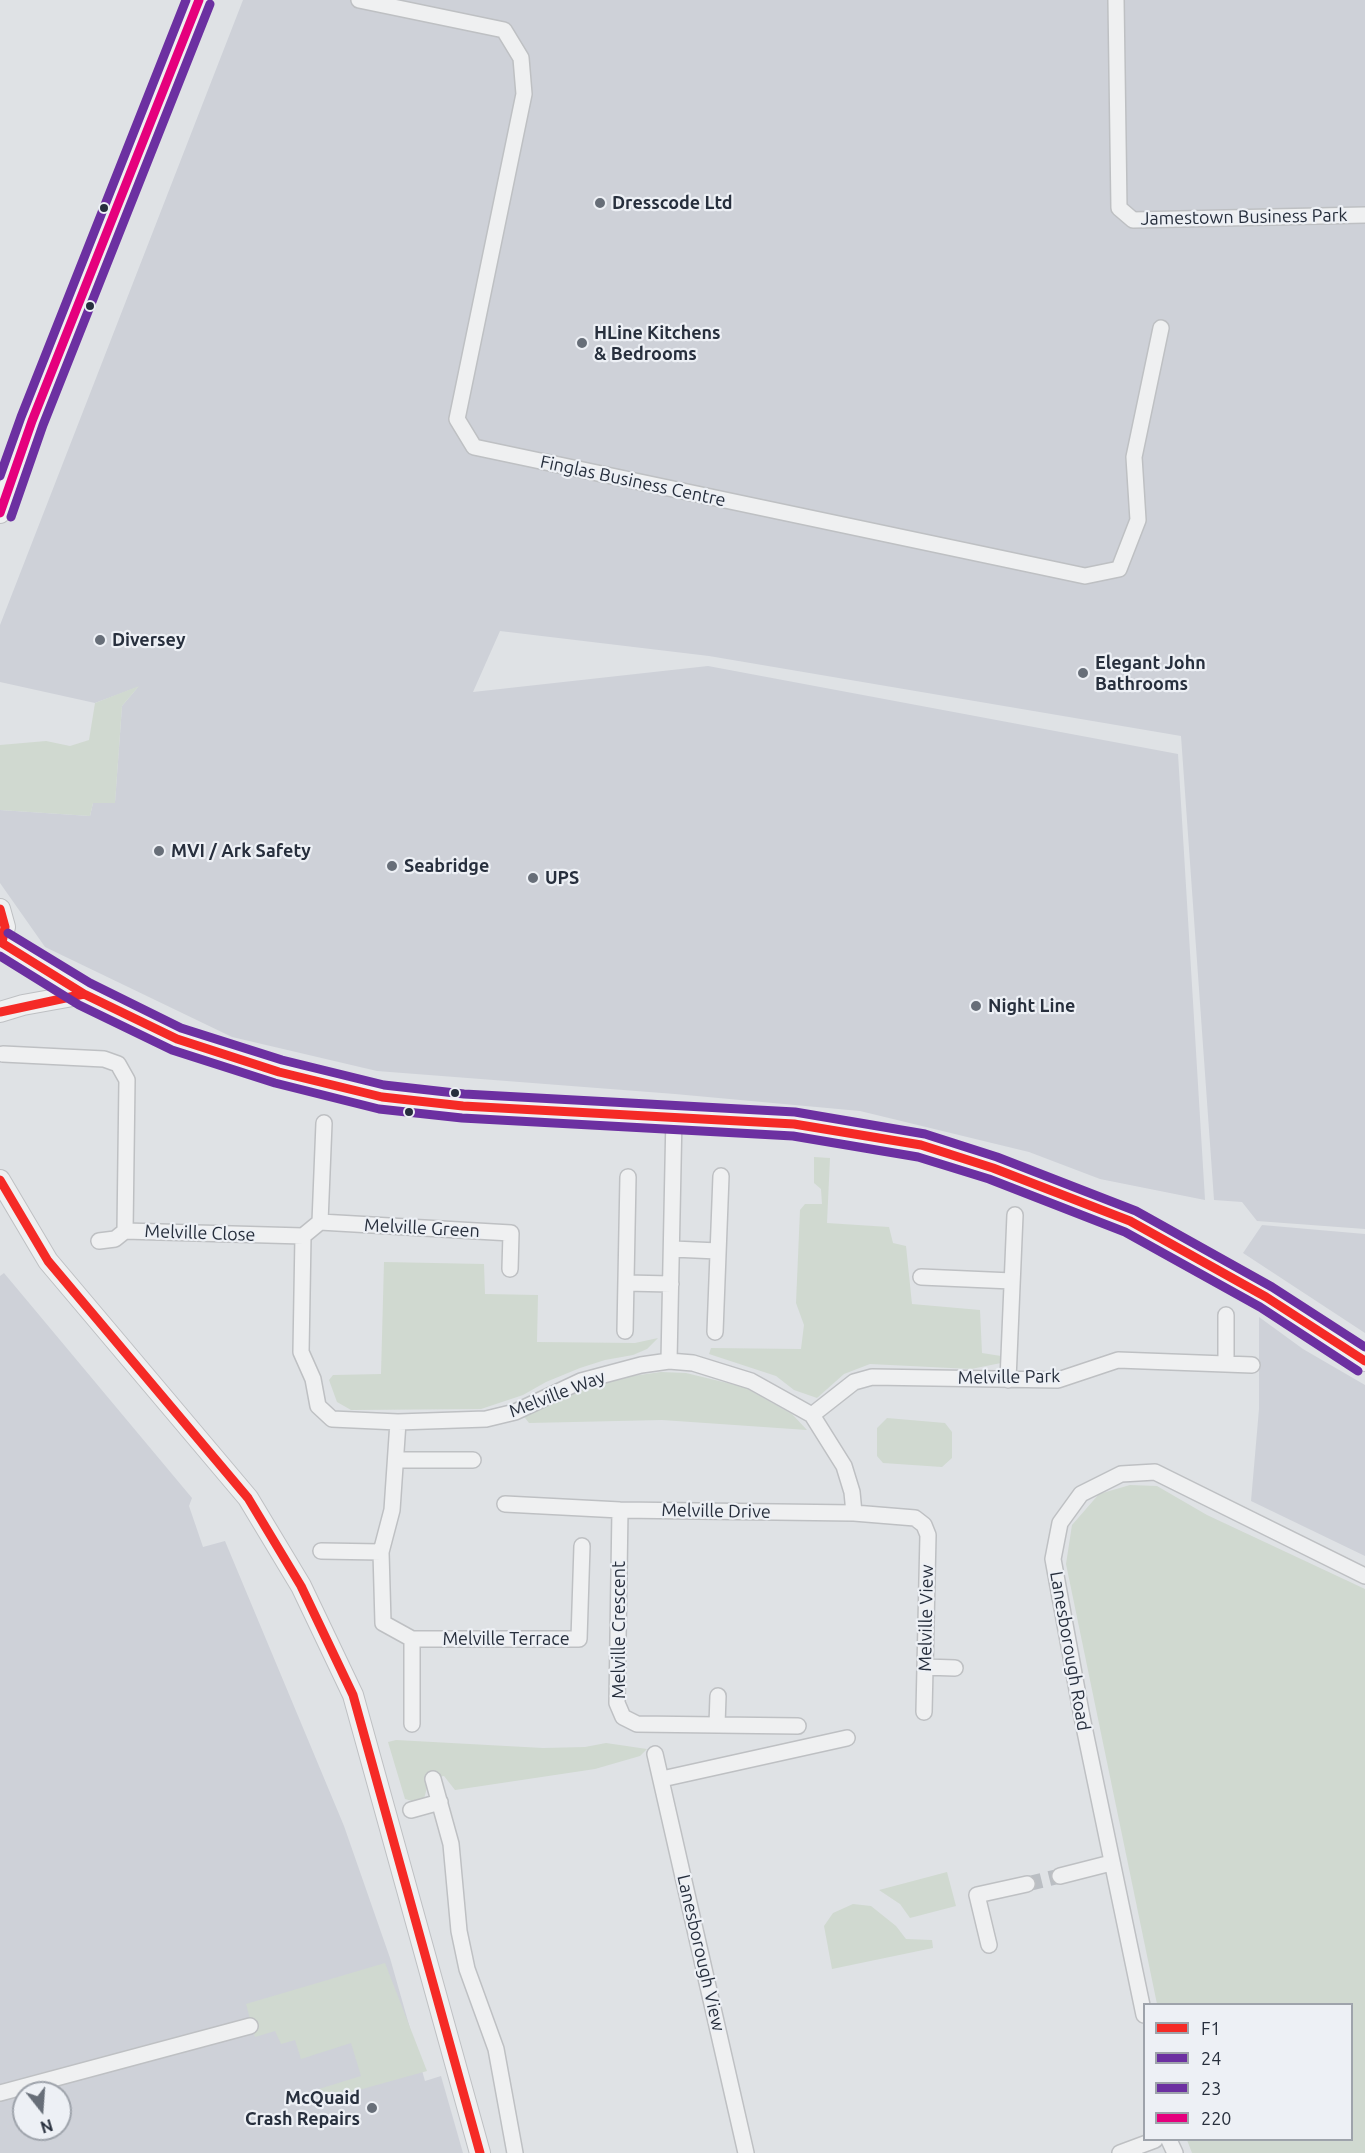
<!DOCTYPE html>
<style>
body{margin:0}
#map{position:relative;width:1365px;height:2153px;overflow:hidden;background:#dfe2e5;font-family:Ubuntu,sans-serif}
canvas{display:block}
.legend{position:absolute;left:1143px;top:2003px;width:210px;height:138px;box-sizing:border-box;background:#edf0f5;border:2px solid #9ea3ab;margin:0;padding:8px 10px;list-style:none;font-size:18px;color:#272f3d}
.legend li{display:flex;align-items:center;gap:12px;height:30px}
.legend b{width:30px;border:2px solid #9ea3ab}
.north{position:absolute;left:12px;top:2081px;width:60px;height:60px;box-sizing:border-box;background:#edf0f5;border:2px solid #9ea3ab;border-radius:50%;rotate:163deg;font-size:16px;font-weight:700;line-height:24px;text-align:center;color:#272f3d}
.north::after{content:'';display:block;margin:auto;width:21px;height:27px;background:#676e78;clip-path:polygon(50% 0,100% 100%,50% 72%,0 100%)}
</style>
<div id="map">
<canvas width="1365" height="2153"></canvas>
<ul class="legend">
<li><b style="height:8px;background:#f52a26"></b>F1</li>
<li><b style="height:8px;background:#6c30a1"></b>24</li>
<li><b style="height:8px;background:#6c30a1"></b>23</li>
<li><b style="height:8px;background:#e5007d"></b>220</li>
</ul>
<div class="north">N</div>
</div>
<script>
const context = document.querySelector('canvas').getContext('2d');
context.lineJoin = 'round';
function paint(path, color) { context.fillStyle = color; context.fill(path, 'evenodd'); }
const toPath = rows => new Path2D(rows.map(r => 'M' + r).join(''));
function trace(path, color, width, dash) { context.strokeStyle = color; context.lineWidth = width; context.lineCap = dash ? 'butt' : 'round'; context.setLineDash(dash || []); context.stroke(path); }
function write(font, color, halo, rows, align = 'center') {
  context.font = font + ' Ubuntu,sans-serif'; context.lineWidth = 4.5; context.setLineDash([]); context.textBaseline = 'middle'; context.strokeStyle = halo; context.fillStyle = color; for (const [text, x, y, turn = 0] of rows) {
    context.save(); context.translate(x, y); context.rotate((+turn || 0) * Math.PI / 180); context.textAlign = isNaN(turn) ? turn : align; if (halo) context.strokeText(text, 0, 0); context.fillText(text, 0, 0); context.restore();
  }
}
const built = toPath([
 [243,0,1365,0,1365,1229,1257,1221,1242,1202,1214,1200,1181,736,709,656,500,631,473,692,708,666,1178,754,1205,1200,1100,1179,1029,1152,860,1111,675,1094,377,1071,232,1037,45,947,0,883,0,810,90,816,93,803,115,802,122,706,138,687,95,703,0,682,0,625],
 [1262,1225,1365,1234,1365,1333,1243,1253],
 [4,1273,192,1498,189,1506,203,1547,225,1541,344,1826,390,1958,425,2081,441,2076,463,2153,0,2153,0,1276],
 [24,2093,60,2093,60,2129,24,2129],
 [1259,1317,1303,1349,1365,1385,1365,1556,1251,1501,1259,1409]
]);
const green = toPath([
 [139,686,122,706,115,803,93,803,90,816,0,810,0,745,46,741,70,746,89,740,95,703],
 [814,1157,830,1158,827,1223,889,1227,893,1243,906,1246,912,1304,980,1310,982,1353,1001,1356,1001,1363,971,1369,870,1364,844,1374,817,1398,794,1390,776,1376,709,1354,711,1348,801,1349,804,1325,796,1303,800,1210,805,1204,822,1204,821,1189,814,1183],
 [384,1262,484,1264,485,1294,538,1295,537,1342,635,1343,658,1338,647,1349,633,1355,605,1360,580,1368,546,1382,523,1395,481,1409,351,1410,337,1402,329,1380,333,1375,381,1374],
 [661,1372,686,1373,744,1387,792,1414,807,1430,662,1420,529,1423,522,1414,579,1389,625,1377],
 [887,1418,945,1423,952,1432,952,1458,942,1467,883,1463,877,1456,877,1428],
 [1130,1485,1157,1486,1207,1515,1365,1589,1365,2153,1192,2153,1187,2140,1352,2140,1352,2004,1157,2004,1066,1564,1072,1525,1099,1494],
 [396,1740,543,1748,585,1747,606,1743,647,1749,640,1756,595,1769,455,1790,444,1776,425,1779,428,1784,424,1799,412,1801,405,1799,388,1742],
 [947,1872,956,1906,910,1918,900,1904,879,1890],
 [853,1904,871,1906,896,1926,906,1939,932,1940,933,1948,832,1969,824,1926,833,1913],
 [385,1963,427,2071,323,2100,319,2089,361,2076,351,2043,301,2059,295,2040,281,2044,275,2031,255,2037,246,2004]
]);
const minorTunnel = toPath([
 [1027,1884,1060,1876]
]);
const minor = toPath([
 [359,0,504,30,521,58,524,94,457,419,474,447,1085,576,1119,569,1138,520,1134,457,1161,328],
 [1116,0,1119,208,1133,220,1365,215],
 [3,1054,104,1059,118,1064,127,1080,125,1231],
 [320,1222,324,1123],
 [303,1236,301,1352,313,1379,318,1406,332,1419,398,1422,486,1419,515,1412,581,1381,641,1365,669,1361,693,1363,751,1381,812,1415,844,1466,852,1492,854,1513],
 [303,1236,320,1222,511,1233,510,1269],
 [99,1241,115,1239,125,1231,303,1236],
 [673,1249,718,1251],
 [921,1277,1012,1281],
 [626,1283,671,1284],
 [1226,1315,1226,1364],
 [625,1331,628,1177],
 [715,1332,721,1176],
 [669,1361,674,1116],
 [1008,1380,1015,1215],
 [812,1415,854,1382,872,1377,1058,1380,1118,1360,1252,1365],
 [398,1422,392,1510,381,1552,383,1623,412,1639,412,1724],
 [397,1460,473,1460],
 [505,1504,620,1510,854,1513,915,1518,924,1525,928,1535,924,1712],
 [620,1510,617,1703,623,1717,637,1724,798,1726],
 [321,1551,381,1552],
 [412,1639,579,1639,582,1546],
 [925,1667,955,1668],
 [717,1725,718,1696],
 [655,1754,746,2153],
 [433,1779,451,1844,459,1931,467,1969,496,2049,515,2153],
 [662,1779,847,1738],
 [411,1810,440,1802],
 [1060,1876,1111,1863],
 [989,1945,977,1895,1027,1884],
 [1144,2015,1082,1717,1053,1559,1060,1523,1081,1494,1121,1474,1155,1472,1365,1576],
 [0,2093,250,2026],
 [1169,2140,1175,2153],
 [1120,2153,1155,2140]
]);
const tertiary = toPath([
 [0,513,32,421,199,0],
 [0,909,5,927,0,946],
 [2,943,84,994,177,1039,279,1072,382,1097,463,1106,794,1124,921,1145,993,1168,1130,1221,1266,1297,1365,1361],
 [0,1012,23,1005,84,994],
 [0,1180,48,1261,248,1498,301,1586,353,1695,480,2153]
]);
const bus1 = toPath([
 [0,909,5,927,2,943,84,994,177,1039,279,1072,382,1097,463,1106,794,1124,921,1145,993,1168,1130,1221,1266,1297,1365,1361],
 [0,1012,84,994],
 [0,1180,48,1261,248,1498,301,1586,353,1695,480,2153]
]);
const bus2 = toPath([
 [11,517,43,425,210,4],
 [0,956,79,1005,172,1050,275,1083,379,1109,462,1118,793,1136,918,1157,989,1179,1125,1232,1260,1307,1358,1371]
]);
const bus3 = toPath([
 [0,476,21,417,186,0],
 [8,933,90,983,181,1028,282,1060,384,1085,464,1094,795,1112,925,1134,997,1157,1136,1211,1272,1287,1365,1347]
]);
const bus4 = toPath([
 [0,513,32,421,199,0]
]);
const markers = [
 [600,203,6,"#676e78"],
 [104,208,5,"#272f3d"],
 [90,306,5,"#272f3d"],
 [582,343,6,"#676e78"],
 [100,640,6,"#676e78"],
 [1083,673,6,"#676e78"],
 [159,851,6,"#676e78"],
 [392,866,6,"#676e78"],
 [533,878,6,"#676e78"],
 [976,1006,6,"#676e78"],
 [455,1093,5,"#272f3d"],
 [409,1112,5,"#272f3d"],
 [372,2108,6,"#676e78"]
];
const poiNames = [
 ["Dresscode Ltd",612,203],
 ["HLine Kitchens",594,333],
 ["& Bedrooms",594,354],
 ["Diversey",112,640],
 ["Elegant John",1095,663],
 ["Bathrooms",1095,684],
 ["MVI / Ark Safety",171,851],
 ["Seabridge",404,866],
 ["UPS",545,878],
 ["Night Line",988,1006],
 ["McQuaid",360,2098,"right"],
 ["Crash Repairs",360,2119,"right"]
];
const streetNames = [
 ["Jamestown Business Park",1244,217,-1],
 ["Finglas Business Centre",633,481,12],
 ["Melville Green",422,1228,3],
 ["Melville Close",200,1233,2],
 ["Melville Park",1009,1377,-1],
 ["Melville Way",557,1394,-21],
 ["Melville Drive",716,1511,1],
 ["Melville View",926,1618,-89],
 ["Melville Crescent",619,1630,-90],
 ["Melville Terrace",506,1639],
 ["Lanesborough Road",1070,1651,80],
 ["Lanesborough View",701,1953,77]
];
paint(built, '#ced1d8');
paint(green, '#d0d9d0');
trace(minorTunnel, '#babec3', 15, [15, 8]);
trace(minor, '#bec0c3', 18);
trace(tertiary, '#bec0c3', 22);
trace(minor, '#eff0f1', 15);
trace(tertiary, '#eff0f1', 20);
trace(bus1, '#f52a26', 9);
trace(bus2, '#6c30a1', 9);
trace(bus3, '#6c30a1', 9);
trace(bus4, '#e5007d', 9);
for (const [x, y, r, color] of markers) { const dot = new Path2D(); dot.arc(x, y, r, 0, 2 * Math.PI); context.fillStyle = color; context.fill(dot); trace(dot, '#edf0f5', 2); }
write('bold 18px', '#272f3d', '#edf0f5', poiNames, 'left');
write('18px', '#272f3d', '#edf0f5', streetNames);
</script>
